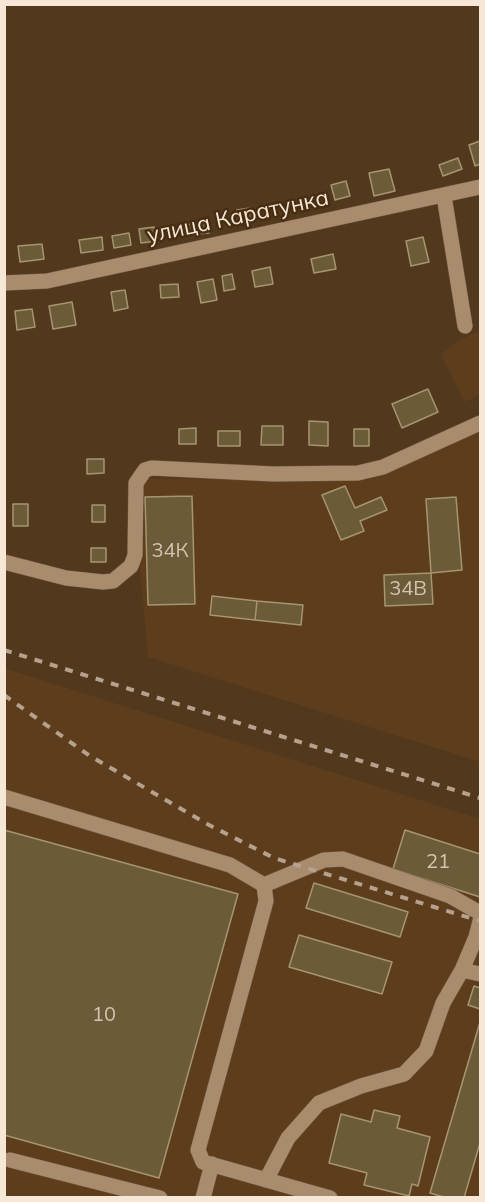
<!DOCTYPE html>
<meta charset="utf-8">
<style>
body{margin:0}
#map{position:relative;width:485px;height:1202px;overflow:hidden;background:#52381c;font-family:Mulish,sans-serif}
canvas{display:block}
.frame{position:absolute;inset:0;border:6px solid #f7e7d7;pointer-events:none}
</style>
<div id="map">
<canvas width="485" height="1202"></canvas>
<div class="frame"></div>
</div>
<script>
const context = document.querySelector('canvas').getContext('2d');
context.lineJoin = 'round';
function paint(path, color) { context.fillStyle = color; context.fill(path, 'evenodd'); }
const toPath = rows => new Path2D(rows.map(r => 'M' + r).join(''));
function trace(path, color, width, dash) { context.strokeStyle = color; context.lineWidth = width; context.lineCap = dash ? 'butt' : 'round'; context.setLineDash(dash || []); context.stroke(path); }
function write(font, color, halo, rows, align = 'center') {
  context.font = font + ' Mulish,sans-serif'; context.lineWidth = 5; context.setLineDash([]); context.textBaseline = 'middle'; context.strokeStyle = halo; context.fillStyle = color; for (const [text, x, y, turn = 0] of rows) {
    context.save(); context.translate(x, y); context.rotate((+turn || 0) * Math.PI / 180); context.textAlign = isNaN(turn) ? turn : align; if (halo) context.strokeText(text, 0, 0); context.fillText(text, 0, 0); context.restore();
  }
}
const built = toPath([
 [480,330,480,395,464,402,441,354,456,342],
 [480,432,480,762,148,657,140,568,143,479,367,480],
 [4,668,480,819,480,1197,5,1197]
]);
const building = toPath([
 [480,141,480,164,475,166,469,145,480,141],
 [458,158,462,169,443,176,439,165,458,158],
 [389,169,395,191,374,196,369,173,389,169],
 [346,181,350,196,335,200,331,185,346,181],
 [250,208,253,219,239,221,237,210,250,208],
 [208,222,209,233,184,235,183,225,208,222],
 [154,227,157,241,141,243,139,229,154,227],
 [129,233,131,245,114,248,112,236,129,233],
 [102,237,103,250,81,253,79,240,102,237],
 [423,237,429,262,411,266,406,241,423,237],
 [42,244,44,259,20,262,18,246,42,244],
 [333,254,336,269,314,273,311,259,333,254],
 [270,267,273,284,255,287,252,271,270,267],
 [232,274,235,289,224,291,222,276,232,274],
 [213,279,217,300,201,303,197,282,213,279],
 [178,284,179,297,161,298,160,285,178,284],
 [125,290,128,308,114,311,111,292,125,290],
 [72,302,76,325,53,329,49,306,72,302],
 [32,309,35,327,17,330,15,311,32,309],
 [428,389,438,412,402,428,392,404,428,389],
 [309,421,328,422,328,446,309,445,309,421],
 [262,426,283,426,283,445,261,445,262,426],
 [196,428,196,444,179,444,179,429,196,428],
 [354,429,369,429,369,446,354,446,354,429],
 [218,431,240,431,240,446,218,446,218,431],
 [87,459,104,459,104,473,87,474,87,459],
 [345,486,355,508,381,497,387,510,360,521,364,531,341,540,322,495,345,486],
 [192,496,195,604,148,605,145,497,192,496],
 [456,497,462,570,431,573,426,499,456,497],
 [13,504,28,504,28,526,13,526,13,504],
 [92,505,105,505,105,522,92,522,92,505],
 [91,548,106,548,106,562,91,562,91,548],
 [431,573,433,604,385,606,384,575,431,573],
 [212,596,257,601,255,620,210,615,212,596],
 [257,601,303,605,301,625,255,620,257,601],
 [4,830,238,894,159,1178,4,1135,4,830],
 [405,830,480,854,480,897,393,869,405,830],
 [314,883,408,912,400,937,306,908,314,883],
 [299,935,392,962,382,994,289,967,299,935],
 [474,986,480,988,480,1009,468,1005,474,986],
 [480,1022,480,1143,464,1198,447,1198,430,1193,480,1022],
 [374,1110,400,1116,397,1128,430,1137,418,1186,412,1184,409,1196,364,1185,367,1173,329,1163,341,1114,371,1122,374,1110]
]);
const minor = toPath([
 [444,196,465,326],
 [4,283,47,281,480,187],
 [4,562,66,578,103,582,113,581,131,566,135,555,136,483,145,470,152,468,273,474,358,473,383,467,480,423],
 [4,797,230,865,264,885,266,901,198,1150,203,1162,330,1198],
 [264,885,324,860,343,859,450,896,480,913],
 [462,970,480,974],
 [10,1160,160,1198],
 [266,1180,288,1138,319,1103,361,1086,404,1074,426,1051,443,1003,462,970,476,937,480,921],
 [203,1198,212,1164]
]);
const rail = toPath([
 [4,650,480,798],
 [4,695,90,756,209,825,274,858,480,921]
]);
const numberNames = [
 ["34К",170,551],
 ["34В",408,589],
 ["21",438,862],
 ["10",104,1015]
];
const streetNames = [
 ["улица Каратунка",238,217,-12]
];
paint(built, '#5d3d1c');
paint(building, '#6b5b38');
trace(building, '#a69570', 1.5);
trace(minor, '#6d563e', 16);
trace(minor, '#a98b6d', 15);
trace(rail, '#b5a18d', 4, [8, 8]);
write('20px', '#d4c4af', null, numberNames);
write('22px', '#f7e7d7', '#472d12', streetNames);
</script>
